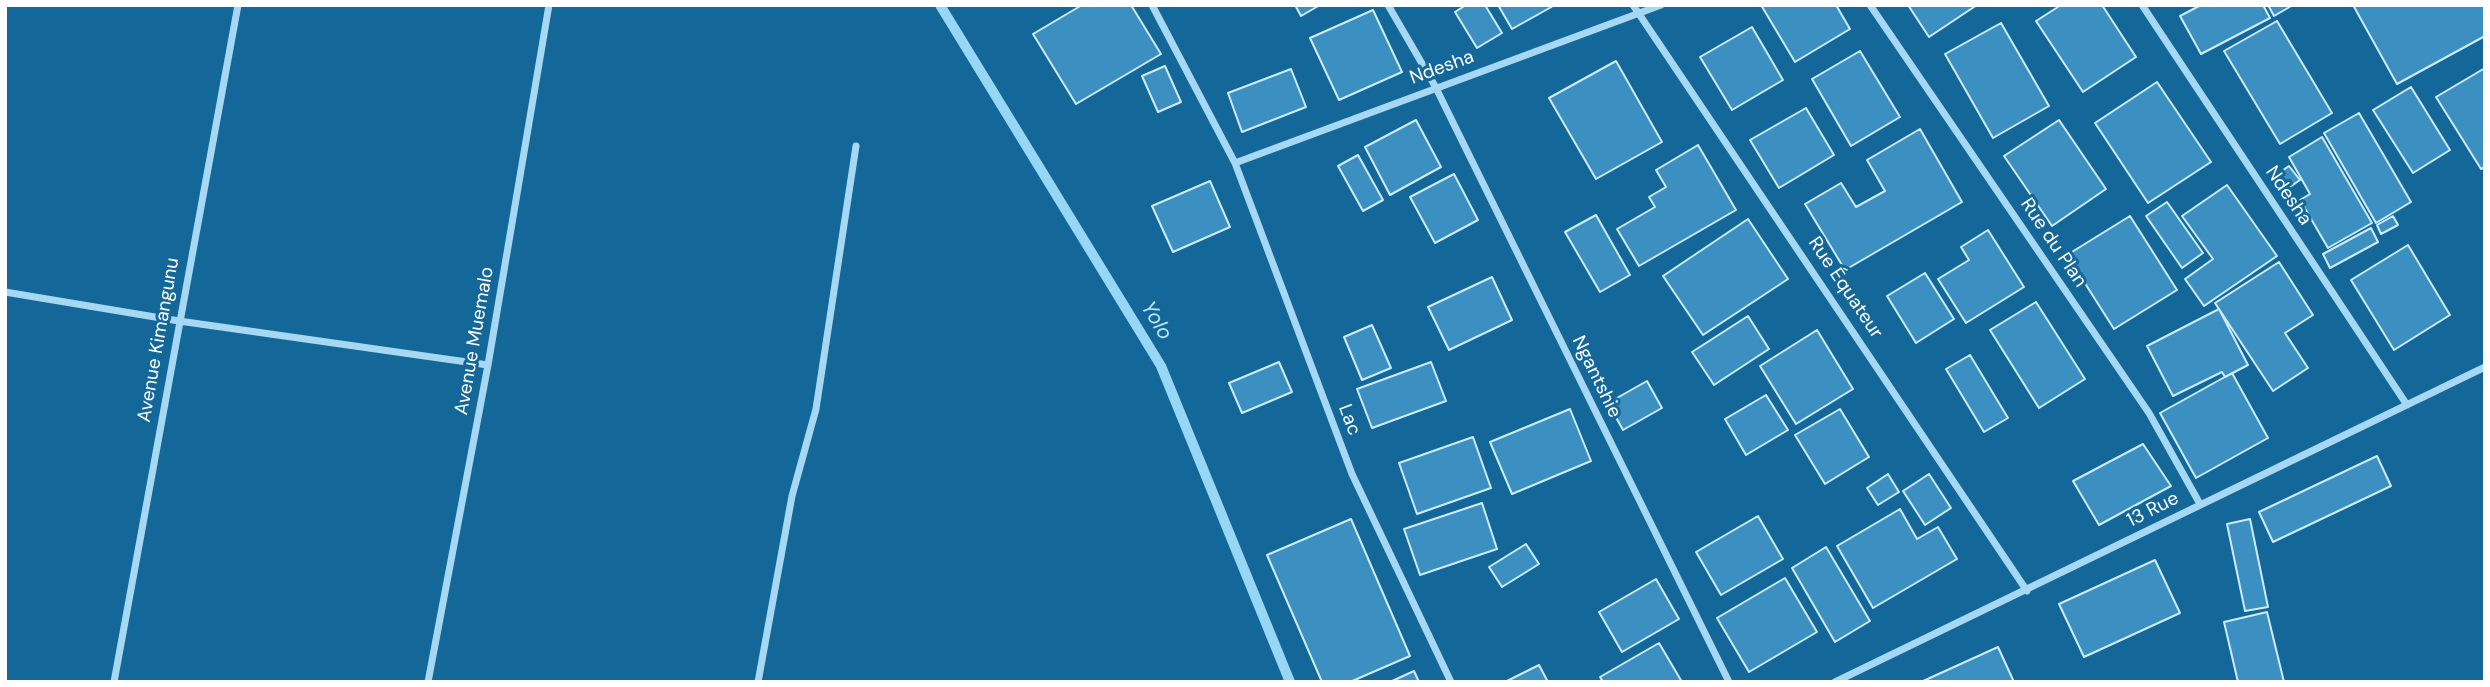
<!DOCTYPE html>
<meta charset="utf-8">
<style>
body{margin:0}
#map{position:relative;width:2490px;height:687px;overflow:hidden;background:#136799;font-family:"DM Sans",sans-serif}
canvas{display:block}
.frame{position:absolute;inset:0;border:7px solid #fff;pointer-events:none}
</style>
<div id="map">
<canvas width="2490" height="687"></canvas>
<div class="frame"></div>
</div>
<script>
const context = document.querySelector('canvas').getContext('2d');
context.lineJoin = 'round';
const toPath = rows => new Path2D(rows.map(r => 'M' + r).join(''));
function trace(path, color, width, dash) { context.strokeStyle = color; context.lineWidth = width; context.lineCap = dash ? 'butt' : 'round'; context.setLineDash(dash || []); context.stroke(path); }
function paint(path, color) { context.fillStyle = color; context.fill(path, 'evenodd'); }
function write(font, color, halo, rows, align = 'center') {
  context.font = font + ' "DM Sans",sans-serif'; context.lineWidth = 6; context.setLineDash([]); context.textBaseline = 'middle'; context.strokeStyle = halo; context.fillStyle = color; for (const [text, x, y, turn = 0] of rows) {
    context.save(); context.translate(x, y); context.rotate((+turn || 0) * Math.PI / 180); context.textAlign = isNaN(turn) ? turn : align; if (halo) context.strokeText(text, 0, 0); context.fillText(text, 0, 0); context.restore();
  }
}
const stream = toPath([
 [940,5,1161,366,1290,682]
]);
const building = toPath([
 [1082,5,1131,5,1161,54,1076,104,1033,34,1082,5],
 [1295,5,1320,5,1301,16,1295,5],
 [1466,5,1485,5,1502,33,1477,48,1455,12,1466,5],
 [1498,5,1555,5,1512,29,1498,5],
 [1761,5,1836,5,1850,29,1795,62,1761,5],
 [1908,5,1977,5,1929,37,1908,5],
 [2061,5,2102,5,2136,57,2083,92,2036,21,2061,5],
 [2201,5,2263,5,2270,18,2201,54,2180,16,2201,5],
 [2268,5,2293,5,2274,16,2268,5],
 [2353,5,2485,5,2485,36,2397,84,2353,5],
 [1373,10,1402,72,1339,100,1310,38,1373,10],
 [2277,21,2332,113,2280,144,2224,51,2277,21],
 [2001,23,2049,106,1993,138,1945,54,2001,23],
 [1752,27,1783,80,1732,110,1700,57,1752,27],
 [1860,51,1900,117,1851,146,1812,79,1860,51],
 [1616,61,1662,142,1596,179,1549,98,1616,61],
 [1165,66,1181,102,1158,112,1142,76,1165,66],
 [2485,68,2485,167,2481,169,2436,97,2485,68],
 [1291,69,1306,107,1242,132,1228,93,1291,69],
 [2157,82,2211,162,2148,203,2095,123,2157,82],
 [2411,87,2450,150,2413,173,2373,110,2411,87],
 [1806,108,1834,155,1779,188,1750,140,1806,108],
 [2359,113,2411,202,2376,223,2324,133,2359,113],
 [1416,120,1441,167,1390,195,1365,147,1416,120],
 [2059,120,2106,189,2052,226,2004,156,2059,120],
 [1920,129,1962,202,1845,270,1805,204,1841,183,1856,207,1885,191,1867,160,1920,129],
 [2322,137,2372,223,2328,248,2300,200,2310,194,2289,157,2322,137],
 [1698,145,1736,210,1639,266,1617,229,1655,207,1649,197,1666,187,1656,170,1698,145],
 [1358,155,1383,200,1363,211,1338,166,1358,155],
 [2289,166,2300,180,2284,191,2273,177,2289,166],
 [1454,174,1478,220,1435,243,1410,197,1454,174],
 [1210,181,1230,227,1173,252,1152,206,1210,181],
 [2227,185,2277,256,2204,306,2185,279,2213,259,2182,216,2227,185],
 [2167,202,2203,253,2182,268,2146,216,2167,202],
 [1596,215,1630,275,1600,292,1565,232,1596,215],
 [2130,216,2177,290,2114,329,2067,255,2130,216],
 [2393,216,2398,225,2381,234,2377,225,2393,216],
 [1748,219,1788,279,1703,335,1663,276,1748,219],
 [2371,228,2378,242,2330,268,2323,254,2371,228],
 [1988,230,2024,287,1966,323,1938,279,1969,260,1961,247,1988,230],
 [2408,245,2450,315,2394,350,2351,280,2408,245],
 [2279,262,2313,315,2285,333,2308,368,2273,391,2215,303,2279,262],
 [1925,273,1954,319,1916,343,1887,296,1925,273],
 [1492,277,1512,320,1449,350,1428,307,1492,277],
 [2036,302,2085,379,2039,408,1990,330,2036,302],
 [2219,309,2248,365,2225,377,2222,372,2173,396,2147,346,2219,309],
 [1748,316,1769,349,1714,385,1692,352,1748,316],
 [1372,325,1391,368,1362,380,1344,337,1372,325],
 [1817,330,1853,389,1796,424,1760,366,1817,330],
 [1970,355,2008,418,1984,432,1946,369,1970,355],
 [1279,362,1292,392,1242,413,1229,383,1279,362],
 [1431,362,1446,401,1372,428,1357,389,1431,362],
 [2232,373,2268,438,2196,478,2160,413,2232,373],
 [1647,381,1662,408,1623,430,1608,403,1647,381],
 [1766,395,1788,430,1746,455,1725,419,1766,395],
 [1570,409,1591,461,1512,494,1490,442,1570,409],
 [1840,409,1869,457,1825,484,1795,435,1840,409],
 [1473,437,1491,488,1417,514,1399,463,1473,437],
 [2143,444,2171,486,2099,525,2073,481,2143,444],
 [2377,456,2391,486,2273,542,2259,512,2377,456],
 [1888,474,1899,492,1878,505,1867,488,1888,474],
 [1929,474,1951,508,1925,525,1903,491,1929,474],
 [1482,503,1497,549,1420,575,1404,529,1482,503],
 [1900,509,1917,539,1938,527,1957,559,1873,608,1837,546,1900,509],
 [1758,516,1783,559,1721,595,1696,552,1758,516],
 [1351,519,1410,656,1350,682,1322,682,1267,555,1351,519],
 [2250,519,2268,607,2245,611,2227,524,2250,519],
 [1526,544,1539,564,1502,587,1489,567,1526,544],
 [1826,547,1870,621,1835,642,1792,568,1826,547],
 [2155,560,2180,613,2084,657,2059,604,2155,560],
 [1785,578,1817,632,1749,672,1717,618,1785,578],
 [1656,579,1679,619,1622,652,1599,612,1656,579],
 [2267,612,2284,682,2238,682,2224,622,2267,612],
 [1659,643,1682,682,1603,682,1600,677,1659,643],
 [1998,647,2014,682,1921,682,1998,647],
 [1539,665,1548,682,1505,682,1539,665],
 [1414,671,1419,682,1390,682,1414,671]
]);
const street = toPath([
 [1152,5,1235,163,1352,474,1451,682],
 [1388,5,1435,86,1729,682],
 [1633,5,2027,591],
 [1870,5,2149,413,2200,504],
 [2142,5,2407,405],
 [1235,163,1661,5],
 [5,292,179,321,488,365],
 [114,682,238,5],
 [428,682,488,365,549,5],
 [758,682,792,496,816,409,856,146],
 [1835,682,2485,367]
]);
const streetNames = [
 ["Ndesha",1442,68,-20],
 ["Ndesha",2288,196,56],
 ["Rue du Plan",2053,243,56],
 ["Rue Équateur",1845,288,56],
 ["Avenue Kimangunu",159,340,-80],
 ["Avenue Muemalo",475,341,-80],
 ["Ngantshie",1596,377,64],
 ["Lac",1349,420,69],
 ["13 Rue",2153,510,-27]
];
const waterNames = [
 ["Yolo",1156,321,59]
];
trace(stream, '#98d6f6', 10);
paint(building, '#3c90c1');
trace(building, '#ceecfd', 2);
trace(street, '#a6d8f3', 7);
write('19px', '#fff', '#136799', streetNames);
write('italic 21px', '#bbe4fa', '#136799', waterNames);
</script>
